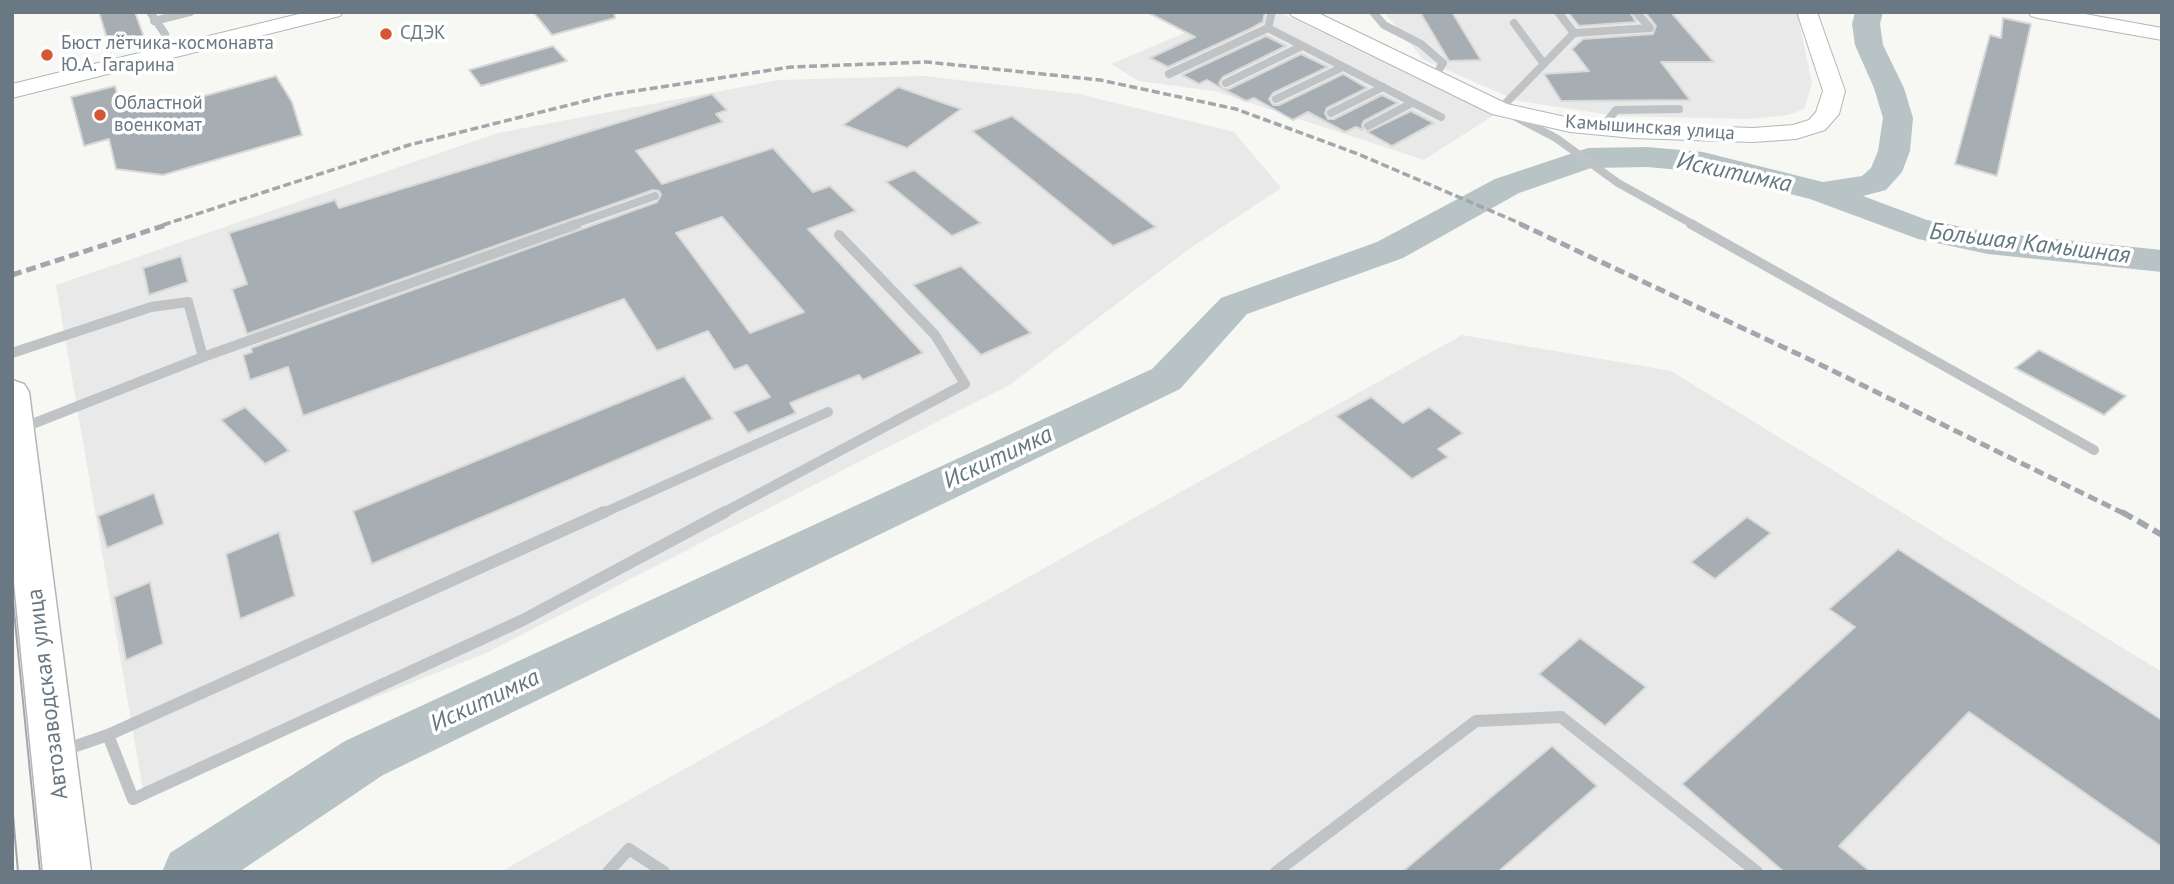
<!DOCTYPE html>
<meta charset="utf-8">
<style>
body{margin:0}
#map{position:relative;width:2174px;height:884px;overflow:hidden;background:#f7f7f4;font-family:"PT Sans",sans-serif}
canvas{display:block}
.frame{position:absolute;inset:0;border:14px solid #697883;pointer-events:none}
</style>
<div id="map">
<canvas width="2174" height="884"></canvas>
<div class="frame"></div>
</div>
<script>
const context = document.querySelector('canvas').getContext('2d');
context.lineJoin = 'round';
function paint(path, color) { context.fillStyle = color; context.fill(path, 'evenodd'); }
const toPath = rows => new Path2D(rows.map(r => 'M' + r).join(''));
function trace(path, color, width, dash) { context.strokeStyle = color; context.lineWidth = width; context.lineCap = dash ? 'butt' : 'round'; context.setLineDash(dash || []); context.stroke(path); }
function write(font, color, halo, rows, align = 'center') {
  context.font = font + ' "PT Sans",sans-serif'; context.lineWidth = 7; context.setLineDash([]); context.textBaseline = 'middle'; context.strokeStyle = halo; context.fillStyle = color; for (const [text, x, y, turn = 0] of rows) {
    context.save(); context.translate(x, y); context.rotate((+turn || 0) * Math.PI / 180); context.textAlign = isNaN(turn) ? turn : align; if (halo) context.strokeText(text, 0, 0); context.fillText(text, 0, 0); context.restore();
  }
}
const built = toPath([
 [1234,12,1279,12,1494,115,1424,160,1214,91,1139,81,1111,64],
 [1384,12,1797,12,1812,83,1804,109,1788,115,1750,119,1618,116,1518,101,1424,60],
 [924,76,1079,94,1234,132,1281,188,1189,249,1011,384,484,654,143,790,56,285,498,133,779,80],
 [1462,335,1671,371,2162,672,2162,872,500,872]
]);
const river = toPath([
 [1855,12,1883,12,1880,24,1883,45,1904,88,1913,118,1910,151,1902,172,1886,190,1863,196,1927,220,1988,232,2162,250,2162,272,1988,254,1918,239,1810,199,1703,172,1647,167,1591,168,1519,193,1403,258,1247,314,1180,389,383,775,239,872,162,872,170,853,345,741,1152,369,1221,298,1377,242,1495,179,1588,148,1647,147,1703,152,1823,182,1862,176,1871,168,1878,151,1883,118,1874,88,1855,45,1852,24,1855,12]
]);
const building = toPath([
 [99,12,135,12,146,43,111,52,99,12],
 [533,12,614,12,615,18,552,35,533,12],
 [1147,12,1265,12,1263,22,1250,29,1168,67,1150,58,1195,37,1147,12],
 [1420,12,1452,12,1481,60,1449,61,1420,12],
 [1568,12,1630,12,1636,22,1579,26,1568,12],
 [1645,12,1671,12,1714,62,1661,62,1690,100,1561,101,1544,74,1589,71,1572,49,1583,39,1653,34,1656,26,1645,12],
 [2003,18,2031,24,1997,176,1955,164,1990,35,2001,38,2003,18],
 [1266,36,1286,46,1223,77,1219,83,1223,89,1207,80,1199,84,1182,75,1266,36],
 [553,46,567,61,481,86,469,70,553,46],
 [1301,54,1328,67,1273,93,1269,99,1273,105,1279,105,1343,74,1367,88,1327,108,1325,113,1328,119,1334,119,1382,95,1398,103,1364,121,1362,125,1363,130,1356,127,1345,132,1308,112,1293,120,1254,98,1246,101,1223,89,1229,89,1301,54],
 [276,76,292,102,302,135,163,175,116,169,109,139,84,146,71,97,115,86,121,107,142,101,147,112,276,76],
 [898,87,961,109,907,148,843,125,898,87],
 [712,94,727,110,716,114,723,122,636,151,662,184,773,148,813,192,830,186,856,211,808,229,923,353,863,380,859,375,790,403,796,413,748,433,733,412,770,397,747,365,734,370,708,331,657,351,624,299,303,416,288,367,250,380,243,355,252,352,251,348,657,202,661,195,659,191,653,190,247,334,232,289,247,284,229,233,335,200,339,208,712,94],
 [722,217,804,312,750,333,676,233,722,217],
 [1411,111,1434,123,1392,146,1367,132,1411,111],
 [1012,116,1156,227,1113,246,972,131,1012,116],
 [914,170,981,223,952,236,886,182,914,170],
 [181,256,188,282,149,295,143,268,181,256],
 [961,266,1031,333,981,355,913,285,961,266],
 [2039,350,2126,396,2104,415,2015,368,2039,350],
 [684,376,713,419,372,564,353,511,684,376],
 [1371,397,1403,423,1429,407,1463,433,1438,449,1448,457,1412,479,1336,416,1371,397],
 [245,407,282,443,289,451,265,464,221,420,245,407],
 [154,493,164,524,107,548,98,516,154,493],
 [1747,517,1771,533,1715,579,1691,562,1747,517],
 [279,532,295,596,240,619,226,554,279,532],
 [1898,549,2162,720,2162,847,1969,712,1839,846,1871,872,1784,872,1682,784,1855,627,1829,609,1898,549],
 [150,582,163,644,126,660,114,597,150,582],
 [1580,638,1646,687,1605,726,1539,674,1580,638],
 [1552,746,1597,786,1498,872,1402,872,1552,746]
]);
const laneFar2 = toPath([
 [150,12,165,34],
 [1272,12,1268,28,1441,117],
 [1373,12,1384,25,1421,44,1443,63,1434,78],
 [1558,12,1574,33,1500,109,1556,138,1618,183,1694,225],
 [154,21,190,12],
 [1514,23,1544,64],
 [1574,33,1650,28,1636,12],
 [1169,74,1268,28],
 [1226,83,1302,46],
 [1276,99,1343,67],
 [1331,113,1383,87],
 [1368,126,1412,103],
 [1602,128,1616,110,1679,109],
 [572,225,655,196]
]);
const laneFar1 = toPath([
 [1691,224,2094,450],
 [12,353,151,307,188,302,203,357,22,428],
 [203,357,577,224],
 [601,514,828,412],
 [721,514,965,384,935,335,839,235]
]);
const lane = toPath([
 [108,735,133,799,523,620,725,512],
 [61,751,108,735,604,512],
 [608,872,629,849,664,872],
 [1276,872,1476,721,1561,717,1757,872]
]);
const secondary = toPath([
 [307,12,343,12,340,16,12,98,12,84,307,12],
 [1289,12,1316,12,1507,104,1570,118,1633,124,1753,128,1793,125,1809,120,1816,112,1823,91,1797,12,1817,12,1845,91,1839,114,1825,130,1796,139,1753,142,1633,138,1570,132,1492,114,1292,16,1289,12],
 [2028,12,2074,12,2162,28,2162,40,2038,18,2031,16,2028,12]
]);
const primary = toPath([
 [12,380,24,384,29,392,91,872,43,872,12,562,12,380]
]);
const tram = toPath([
 [12,591,40,872],
 [12,803,18,872]
]);
const railFar2 = toPath([
 [163,225,409,145,609,95,791,67,927,62,1100,80,1236,109,1358,154,1524,225]
]);
const railFar1 = toPath([
 [1520,224,1815,362,2125,514],
 [12,275,169,224]
]);
const rail = toPath([
 [2122,512,2162,535]
]);
const markers = [
 [386,34,7,"#d55637"],
 [47,55,7,"#d55637"],
 [100,115,7,"#d55637"]
];
const farPoinames = [
 ["СДЭК",400,34],
 ["Бюст лётчика-космонавта",61,44],
 ["Ю.А. Гагарина",61,66],
 ["Областной",114,104],
 ["военкомат",114,126]
];
const farStreetnames = [
 ["Камышинская улица",1650,128,4]
];
const streetNames = [
 ["Автозаводская улица",48,694,-97]
];
const waterNames = [
 ["Искитимка",1734,173,12],
 ["Большая Камышная",2030,244,7],
 ["Искитимка",998,458,-25],
 ["Искитимка",485,701,-25]
];
paint(built, '#e8e9e8');
paint(river, '#b8c3c6');
paint(building, '#a7aeb3');
trace(building, '#d9d9d7', 2);
trace(secondary, '#b1b7bb', 2);
trace(primary, '#b2b7ba', 3);
trace(laneFar2, '#bfc3c6', 8);
trace(laneFar1, '#bfc3c6', 10);
trace(lane, '#bfc3c6', 12);
paint(secondary, '#fff');
paint(primary, '#fff');
trace(tram, '#a1a7ac', 2);
trace(railFar2, '#a1a7ac', 3.5, [8, 3.5]);
trace(railFar1, '#a1a7ac', 5, [10, 5]);
trace(rail, '#a1a7ac', 6, [12, 6]);
for (const [x, y, r, color] of markers) { const dot = new Path2D(); dot.arc(x, y, r, 0, 2 * Math.PI); context.fillStyle = color; context.fill(dot); trace(dot, '#fff', 2.5); }
write('19px', '#697883', '#fff', farPoinames, 'left');
write('19px', '#697883', '#fff', farStreetnames);
write('23px', '#697883', '#fff', streetNames);
write('italic 24px', '#64787f', '#fff', waterNames);
</script>
